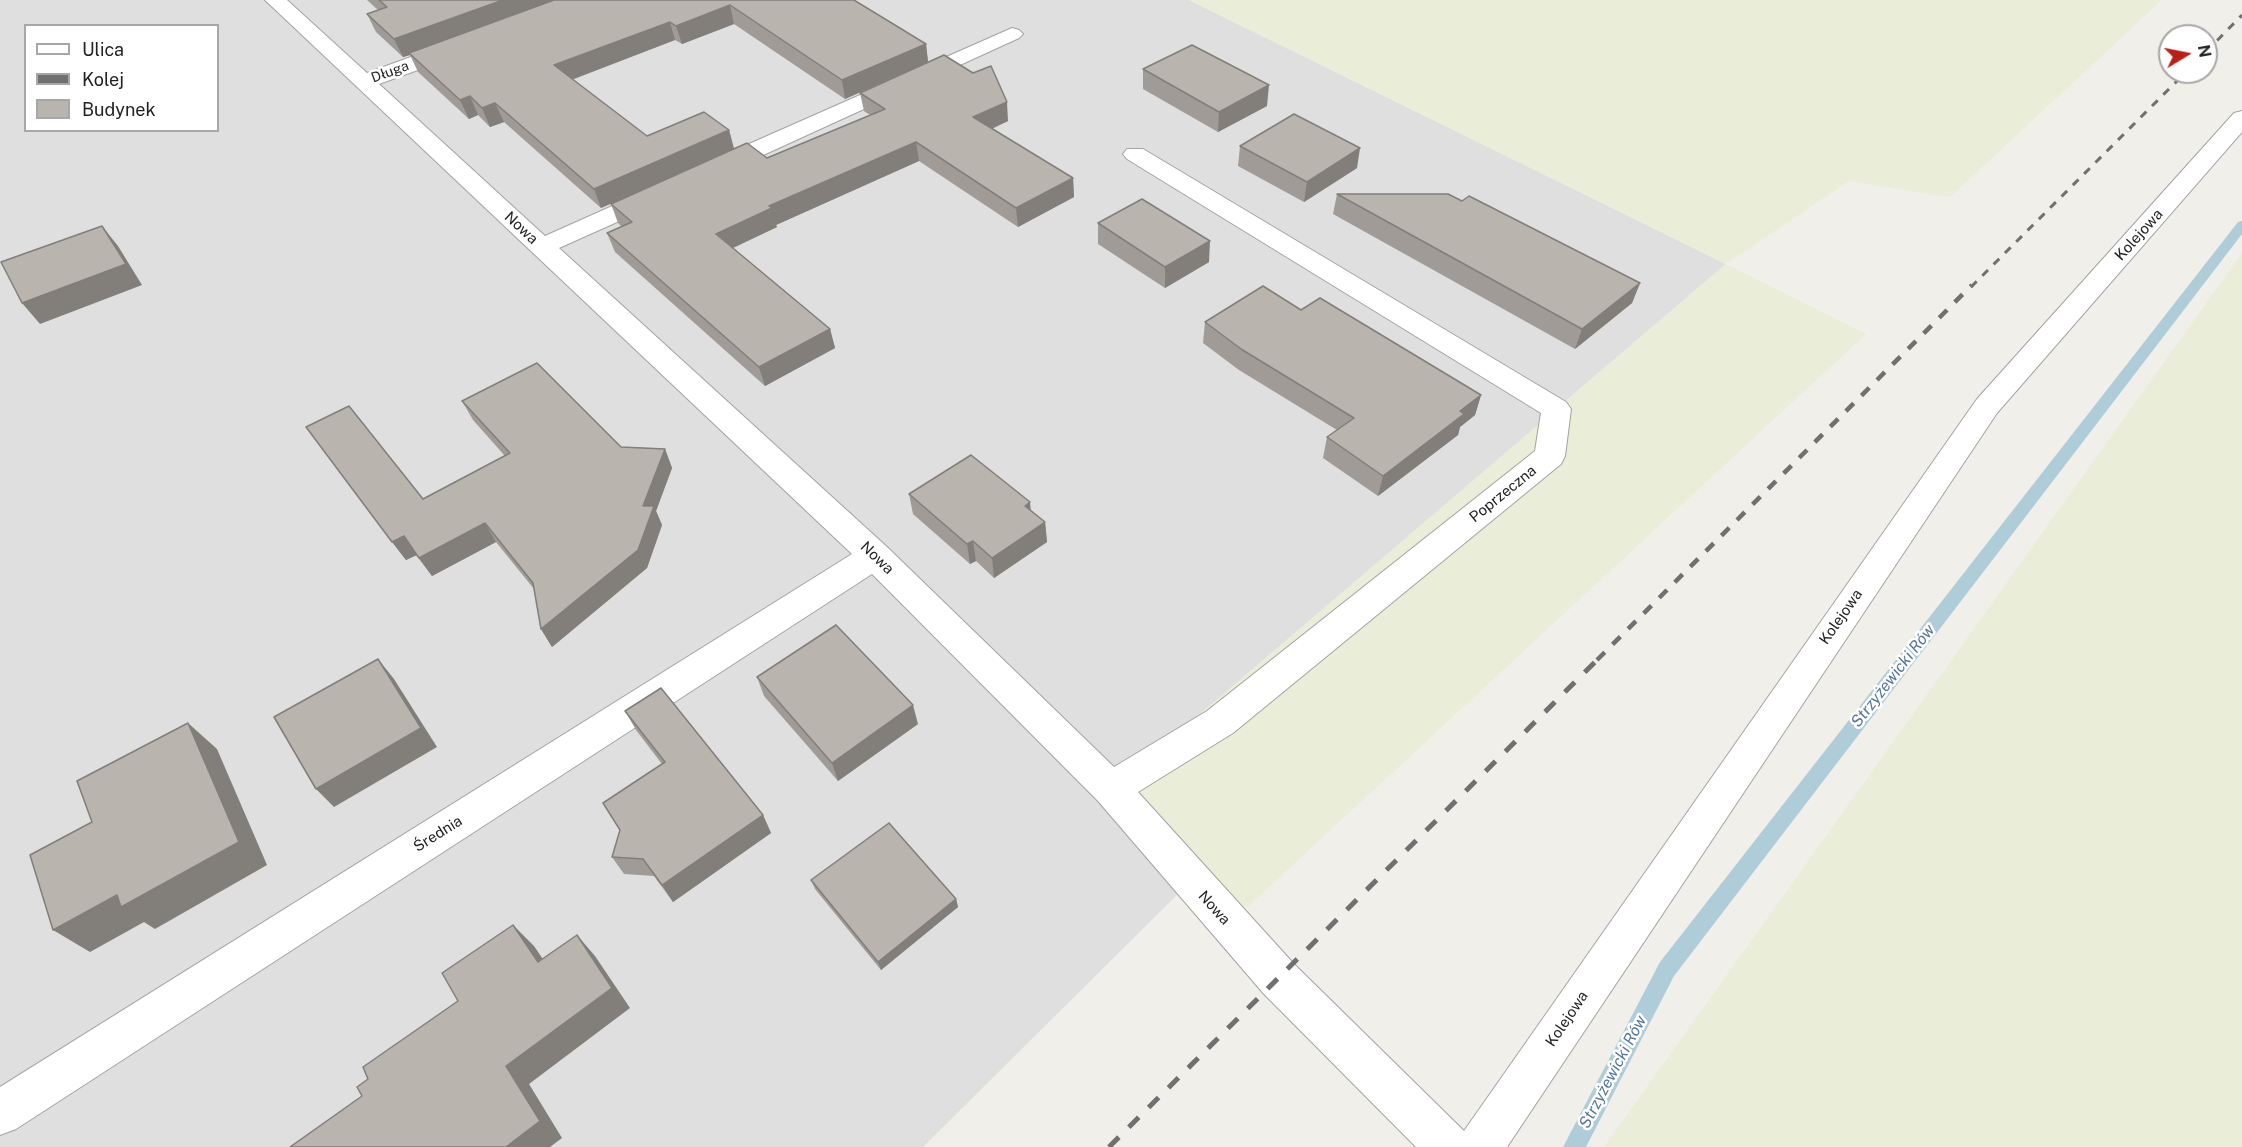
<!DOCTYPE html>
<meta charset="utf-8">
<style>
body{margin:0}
#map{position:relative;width:2242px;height:1147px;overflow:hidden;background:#f1efe9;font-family:"Public Sans",sans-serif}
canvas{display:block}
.legend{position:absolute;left:24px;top:24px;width:195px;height:108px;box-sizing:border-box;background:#fff;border:2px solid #a7a7a7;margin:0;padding:8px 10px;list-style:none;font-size:18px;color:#222}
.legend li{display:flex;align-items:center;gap:12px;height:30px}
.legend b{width:30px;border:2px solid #a7a7a7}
.north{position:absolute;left:2158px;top:24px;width:60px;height:60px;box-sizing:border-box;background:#fff;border:2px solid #a7a7a7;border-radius:50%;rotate:80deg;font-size:16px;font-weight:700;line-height:24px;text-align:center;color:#222}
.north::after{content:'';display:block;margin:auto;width:21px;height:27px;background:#bc1f17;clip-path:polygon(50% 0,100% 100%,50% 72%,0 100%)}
</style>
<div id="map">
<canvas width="2242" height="1147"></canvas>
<ul class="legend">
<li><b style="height:8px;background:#fff"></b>Ulica</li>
<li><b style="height:8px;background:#707070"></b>Kolej</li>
<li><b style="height:16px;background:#bab4af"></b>Budynek</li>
</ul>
<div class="north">N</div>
</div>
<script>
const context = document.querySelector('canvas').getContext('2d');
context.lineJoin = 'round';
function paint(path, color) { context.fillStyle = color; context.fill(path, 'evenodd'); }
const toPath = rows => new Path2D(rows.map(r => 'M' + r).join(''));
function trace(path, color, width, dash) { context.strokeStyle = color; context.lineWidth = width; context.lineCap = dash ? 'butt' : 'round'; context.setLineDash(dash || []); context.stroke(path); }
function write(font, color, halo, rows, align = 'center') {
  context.font = font + ' "Public Sans",sans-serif'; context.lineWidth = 5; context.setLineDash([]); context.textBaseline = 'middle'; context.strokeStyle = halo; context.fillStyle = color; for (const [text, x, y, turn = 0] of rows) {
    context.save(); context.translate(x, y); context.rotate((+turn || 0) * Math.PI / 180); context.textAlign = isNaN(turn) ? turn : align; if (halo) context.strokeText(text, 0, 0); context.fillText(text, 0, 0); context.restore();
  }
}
const residential = toPath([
 [0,0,1189,0,1726,264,1556,409,1191,881,923,1147,0,1147],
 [26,26,218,26,218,130,26,130]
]);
const farmland = toPath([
 [1189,0,2162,0,1950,197,1849,181,1726,264,1866,334,1229,924,1112,789,1726,264],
 [2242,253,2242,1147,1604,1147]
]);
const stream = toPath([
 [2242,221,2242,234,1674,976,1586,1147,1563,1147,1660,962,2238,222,2242,221]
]);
const minor = toPath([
 [265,0,287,0,367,73,449,43,465,43,468,48,465,53,379,84,545,236,646,191,655,189,664,191,667,196,664,201,559,248,887,547,1114,767,1207,711,1535,451,1541,413,1127,159,1123,154,1127,149,1143,149,1566,402,1571,409,1565,456,1561,464,1233,733,1138,792,1294,964,1464,1131,1977,399,2234,113,2242,111,2242,132,1997,413,1507,1147,1416,1147,1264,994,1098,801,872,574,16,1129,0,1135,0,1087,852,554,265,0],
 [1012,28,1019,30,1023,34,1019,38,724,173,715,175,706,173,703,168,706,163,1012,28]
]);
const railFar2 = toPath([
 [2206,52,2242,15],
 [1971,287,2186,72]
]);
const railFar1 = toPath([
 [1597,660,1972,285]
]);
const rail = toPath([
 [1109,1147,1598,659]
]);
const wall = toPath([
 [367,0,854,0,926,44,928,62,845,99,734,24,682,44,675,40,572,79,647,136,729,130,734,149,601,208,504,122,490,127,478,115,469,119,418,72,410,55,403,57,376,32,367,14,378,10],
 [1143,69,1267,106,1218,132,1143,89],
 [860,93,1008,121,992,129,1073,178,1074,197,1018,227,919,161,776,225,777,227,733,248,830,329,835,348,765,386,615,252,607,233,622,227,618,223,611,204,767,158,870,115,864,111],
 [1240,146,1357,168,1304,202,1238,166],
 [1337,194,1462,201,1640,283,1632,303,1575,349,1333,214],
 [1098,223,1209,262,1165,288,1098,244],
 [1301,310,1481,395,1475,415,1460,427,1458,435,1378,496,1323,458,1327,437,1337,430,1239,370,1203,343,1205,322],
 [462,401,621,447,665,449,672,468,656,511,662,525,647,568,552,647,541,629,534,589,496,542,432,576,416,555,406,560,306,427,423,499,505,456,473,420],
 [909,494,1031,510,1045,522,1047,542,994,578,976,561,970,564,913,514],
 [757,677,918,724,838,781,764,696],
 [625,711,763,815,771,833,673,902,654,876,624,874,612,857,662,764,636,730],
 [811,880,956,899,958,907,881,970,815,889]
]);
const shadedWall = toPath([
 [503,0,559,0,409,53,410,55,403,57,394,39],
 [730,5,734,24,682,44,676,26],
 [670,22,675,40,561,84,554,65],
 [926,44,928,62,845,99,842,80],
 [1269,85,1267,106,1218,132,1219,112],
 [470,96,478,115,469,119,460,100],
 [1007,102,1008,121,975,136,973,117],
 [495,103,504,122,490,127,482,108],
 [729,130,734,149,601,208,594,189],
 [916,142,919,161,776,225,777,227,722,253,716,234,769,206],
 [1360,148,1357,168,1304,202,1307,182],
 [1073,178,1074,197,1018,227,1016,208],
 [102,226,118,246,142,285,40,324,22,303],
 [1210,241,1209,262,1165,288,1165,267],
 [1640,283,1632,303,1575,349,1582,329],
 [830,329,835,348,765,386,759,367],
 [1481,395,1475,415,1460,427,1458,435,1378,496,1383,476,1460,411],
 [665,449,672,468,656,511,662,525,647,568,552,647,541,629,643,506],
 [1030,502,1032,523,1025,506],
 [1045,522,1047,542,994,578,992,558],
 [485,523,496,542,432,576,419,558],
 [404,536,417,555,406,560,392,542],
 [973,541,976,561,970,564,967,544],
 [378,659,394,679,437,747,334,807,316,789],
 [913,705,918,724,838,781,832,763],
 [188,723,217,749,267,865,155,929,144,922,90,952,53,930,117,895],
 [763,815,771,833,673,902,662,885],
 [956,899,958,907,881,970,878,962],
 [513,925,534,946,559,983,538,962],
 [577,935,595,956,630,1008,529,1084,562,1138,550,1147,506,1147,506,1066]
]);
const building = toPath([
 [379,0,503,0,394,39,367,14,387,7,379,0],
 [554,0,854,0,926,44,842,80,730,5,676,26,670,22,554,65,647,136,704,112,729,130,594,189,495,103,482,108,470,96,460,100,409,53,554,0],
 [1192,45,1269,85,1219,112,1143,69,1192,45],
 [944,55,973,73,991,66,1007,102,973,117,1073,178,1016,208,916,142,769,206,772,208,716,234,830,329,759,367,607,233,632,222,611,204,747,143,767,158,885,109,860,93,944,55],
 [1294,114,1360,148,1307,182,1240,146,1294,114],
 [1337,194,1448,194,1462,201,1469,196,1640,283,1582,329,1337,194],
 [1142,199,1210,241,1165,267,1098,223,1142,199],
 [102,226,126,264,22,303,1,262,102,226],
 [1263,286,1301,310,1320,298,1481,395,1460,411,1464,414,1383,476,1327,437,1354,418,1241,349,1205,322,1263,286],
 [537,363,621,447,665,449,643,506,654,506,638,550,541,629,533,583,485,523,419,558,404,536,392,542,306,427,349,406,423,499,510,453,462,401,537,363],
 [971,455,1030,502,1025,506,1045,522,992,558,973,541,967,544,909,494,971,455],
 [836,625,913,705,832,763,757,677,836,625],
 [378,659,421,728,316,789,274,717,378,659],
 [661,688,763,815,662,885,643,859,612,857,620,830,603,803,665,762,625,711,661,688],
 [188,723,239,842,121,907,117,895,53,930,30,855,92,822,77,781,188,723],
 [889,823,956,899,878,962,811,880,889,823],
 [513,925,538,962,577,935,612,988,506,1066,540,1121,506,1147,290,1147,362,1096,357,1087,368,1079,363,1067,458,1001,442,973,513,925]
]);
const farStreetnames = [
 ["Długa",390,72,-20]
];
const streetNames = [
 ["Nowa",521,228,43],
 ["Kolejowa",2139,235,-48],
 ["Poprzeczna",1503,494,-39],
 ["Nowa",877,558,44],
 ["Kolejowa",1841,617,-55],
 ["Średnia",438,834,-32],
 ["Nowa",1214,908,48],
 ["Kolejowa",1567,1019,-56]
];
const waterNames = [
 ["Strzyżewicki Rów",1893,676,-52],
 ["Strzyżewicki Rów",1613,1072,-62]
];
paint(residential, '#dfdfdf');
paint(farmland, '#eaedd7');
paint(stream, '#afcdd9');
trace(minor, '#a3a3a3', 2);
paint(minor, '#fff');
trace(railFar2, '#707070', 3, [8, 8]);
trace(railFar1, '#707070', 4.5, [11, 11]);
trace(rail, '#707070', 5, [14, 14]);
paint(wall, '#a09b96');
paint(shadedWall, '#827e7a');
paint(building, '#bab4af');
trace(building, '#827e7a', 1.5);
write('14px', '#222', '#fff', farStreetnames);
write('15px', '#222', '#fff', streetNames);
write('italic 16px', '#5476a0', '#fff', waterNames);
</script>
